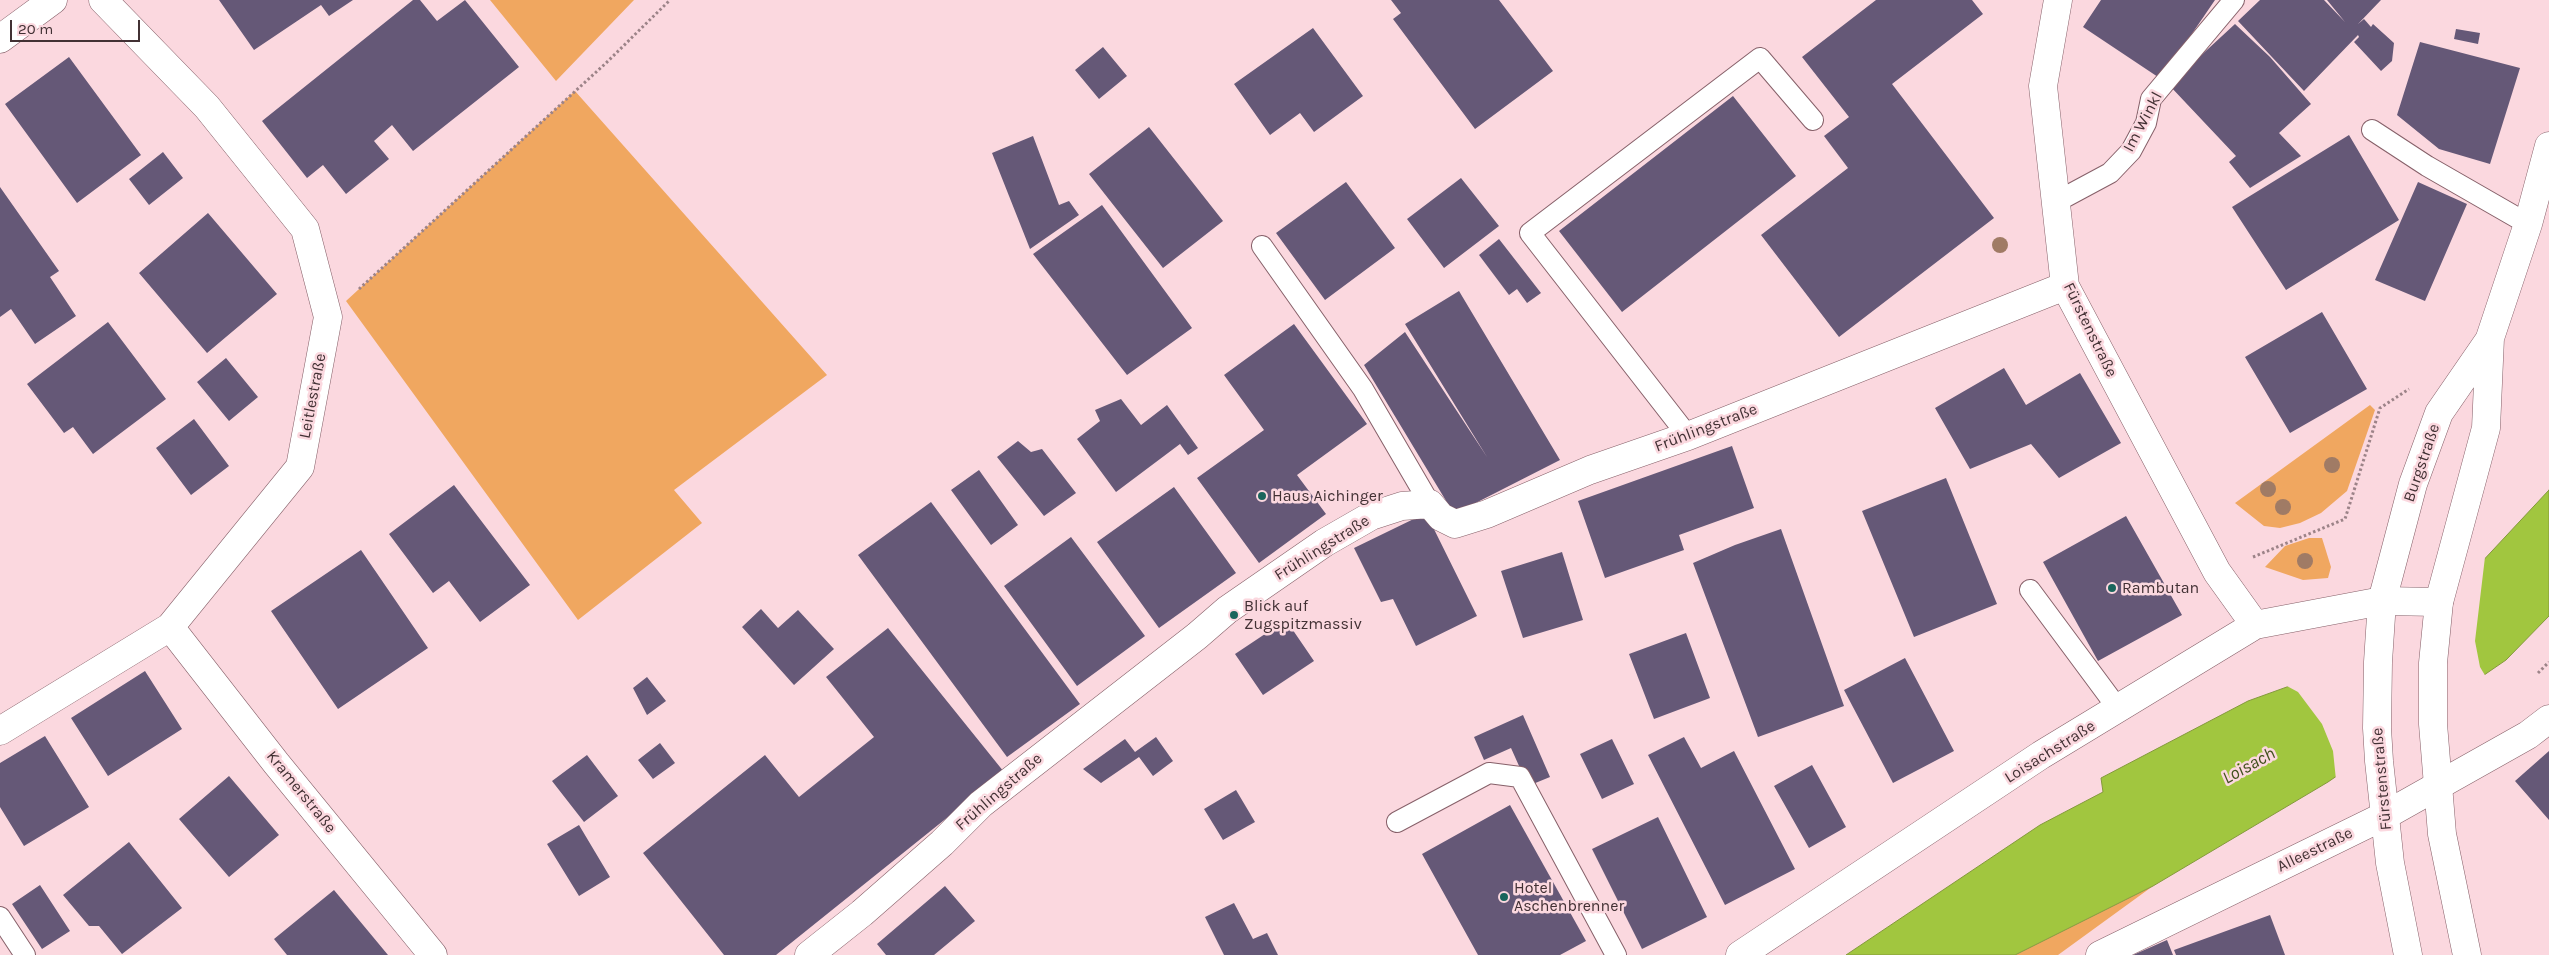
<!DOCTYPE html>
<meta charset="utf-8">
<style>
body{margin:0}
#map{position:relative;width:2549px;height:955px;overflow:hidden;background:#fbd8df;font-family:Karla,sans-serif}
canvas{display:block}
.scale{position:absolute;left:10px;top:20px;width:130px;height:22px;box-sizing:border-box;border:2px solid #423134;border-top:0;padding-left:6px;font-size:15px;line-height:18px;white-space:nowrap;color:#423134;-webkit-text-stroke:4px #fbd8df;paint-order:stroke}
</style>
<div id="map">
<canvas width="2549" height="955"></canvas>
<div class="scale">20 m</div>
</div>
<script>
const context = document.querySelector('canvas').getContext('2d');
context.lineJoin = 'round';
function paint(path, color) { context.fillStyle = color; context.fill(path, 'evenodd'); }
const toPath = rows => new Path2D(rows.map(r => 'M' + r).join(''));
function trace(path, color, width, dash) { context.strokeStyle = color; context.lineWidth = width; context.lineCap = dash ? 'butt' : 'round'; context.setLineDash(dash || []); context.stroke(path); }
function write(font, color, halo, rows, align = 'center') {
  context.font = font + ' Karla,sans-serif'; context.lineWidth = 5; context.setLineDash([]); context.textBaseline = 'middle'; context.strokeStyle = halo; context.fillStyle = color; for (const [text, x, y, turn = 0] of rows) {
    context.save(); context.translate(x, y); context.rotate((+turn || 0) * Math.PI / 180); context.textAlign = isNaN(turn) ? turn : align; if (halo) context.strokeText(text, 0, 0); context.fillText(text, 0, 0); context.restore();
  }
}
const green = toPath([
 [490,0,634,0,556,81],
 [575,91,827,375,674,490,702,523,578,620,346,301],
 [2370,405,2375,410,2347,491,2321,513,2300,523,2280,528,2264,526,2235,503],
 [2309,538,2322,538,2331,567,2328,578,2303,580,2265,567,2285,546],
 [2153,886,2058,955,2015,955]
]);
const water = toPath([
 [2549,490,2549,616,2506,660,2328,782,2153,886,2015,955,1846,955,2040,825,2103,792,2101,778,2248,701,2356,662,2421,627,2549,490]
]);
const pier = toPath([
 [2485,557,2475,641,2480,667,2486,677,2336,780,2333,751,2322,724,2298,692,2285,685,2355,660,2419,625]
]);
const building = toPath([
 [219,0,353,0,329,16,321,5,254,50],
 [413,0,420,0,437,21,465,0,519,67,413,151,392,125,374,141,389,159,346,194,323,165,307,178,262,121],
 [1391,0,1499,0,1553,71,1475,129,1393,19,1401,13],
 [1876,0,1972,0,1983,14,1892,84,1994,218,1839,337,1761,235,1848,168,1824,136,1849,117,1802,57],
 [2101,0,2215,0,2161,79,2083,27],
 [2260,0,2324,0,2345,22,2327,0,2381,0,2358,24,2364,19,2371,27,2373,24,2394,43,2392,61,2381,71,2354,42,2359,37,2358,35,2304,91,2238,21],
 [2235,24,2270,57,2311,104,2279,133,2301,156,2250,188,2229,162,2236,156,2169,85],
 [1313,28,1363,96,1314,132,1300,113,1270,135,1234,84],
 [2456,29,2480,33,2478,44,2454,39],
 [2420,42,2520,68,2490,164,2439,149,2397,115],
 [1103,47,1127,76,1099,99,1075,70],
 [69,57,141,155,77,203,5,104],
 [1733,96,1796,176,1622,312,1559,231],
 [1149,127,1223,221,1163,268,1089,174],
 [2349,135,2399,220,2286,290,2232,207],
 [1033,136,1059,205,1069,201,1079,215,1030,249,992,153],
 [163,152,183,178,149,205,129,179],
 [1461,178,1499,226,1444,268,1407,219],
 [1346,182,1395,248,1325,300,1276,233],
 [2418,182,2467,204,2425,301,2375,280],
 [0,187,59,271,50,277,76,316,35,344,11,309,0,317],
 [1102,205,1192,328,1127,375,1033,254],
 [208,213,277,294,207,353,139,273],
 [1499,239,1541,293,1527,303,1517,289,1509,295,1479,255],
 [1459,291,1560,460,1454,514,1364,365,1405,332,1487,457,1405,324],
 [2322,312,2367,389,2290,433,2245,357],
 [108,322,166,399,93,454,73,427,64,433,27,384],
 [1294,324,1367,424,1297,475,1326,514,1259,563,1197,478,1264,430,1224,375],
 [226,358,258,397,229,421,197,382],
 [2004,368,2026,405,2080,373,2121,443,2059,478,2031,444,1970,469,1935,408],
 [1121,399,1141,425,1167,405,1198,448,1188,455,1180,444,1116,492,1077,439,1100,421,1095,410],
 [194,419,229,466,191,495,156,448],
 [1018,441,1031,452,1042,449,1076,493,1044,516,997,457],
 [1732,446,1754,508,1679,535,1684,550,1605,578,1578,501],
 [979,470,1018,525,991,545,951,490],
 [1946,478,1997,604,1914,637,1862,511],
 [454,485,530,585,480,622,449,581,433,593,389,534],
 [1174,487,1236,573,1159,628,1097,542],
 [931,502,1080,704,1007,757,858,555],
 [1426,513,1477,616,1416,646,1393,599,1381,602,1354,548],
 [2126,516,2182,615,2098,661,2043,562],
 [1781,529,1844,706,1758,737,1693,563,1735,545],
 [1071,537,1145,636,1077,686,1004,586],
 [361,550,428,648,338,709,271,611],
 [1562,552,1583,620,1523,638,1501,571],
 [761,609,778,628,798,610,834,649,794,685,742,627],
 [1286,620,1314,661,1263,695,1235,654],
 [888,628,1004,772,776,955,724,955,643,853,765,755,799,797,874,737,826,677],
 [1686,633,1710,698,1654,719,1629,654],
 [1905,658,1954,751,1893,783,1844,690],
 [145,671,182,729,108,776,71,718],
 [647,677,666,701,647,715,633,688],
 [1523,715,1550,777,1528,786,1511,748,1484,760,1474,737],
 [45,736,89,807,24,846,0,807,0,763],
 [1156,737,1173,761,1153,776,1139,757,1101,783,1083,769,1125,739,1135,752],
 [1684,737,1701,768,1734,751,1795,869,1725,905,1648,755],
 [1612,739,1634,784,1602,799,1580,754],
 [660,743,675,763,653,779,638,760],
 [2549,751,2549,820,2515,781],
 [587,755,618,796,584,822,552,781],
 [1812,765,1846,827,1809,848,1774,786],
 [229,776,279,835,229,877,179,819],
 [1236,790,1255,822,1223,840,1204,809],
 [1510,805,1586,941,1560,955,1478,955,1422,854],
 [1658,817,1707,917,1642,949,1592,849],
 [579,825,610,877,579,896,547,844],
 [129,842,182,908,122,954,99,926,89,926,63,895],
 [40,885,70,931,42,949,12,904],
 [945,886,975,921,934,955,886,955,877,944],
 [334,890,388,955,287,955,274,939],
 [1234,903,1253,939,1267,933,1278,955,1224,955,1205,917],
 [2270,915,2285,955,2176,955,2174,950],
 [2167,940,2173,955,2133,955]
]);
const path = toPath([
 [359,289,606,63,670,0],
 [2253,557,2345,519,2380,408,2409,389],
 [2538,673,2549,662]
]);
const lane = toPath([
 [2372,130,2427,166,2528,224],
 [2056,202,2110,173,2131,151,2146,123,2151,99,2234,0],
 [1262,246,1363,389,1430,504],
 [1688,436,1530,233,1760,58,1813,120],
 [2030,590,2119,710],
 [1397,822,1489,773,1520,777,1616,955],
 [0,917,25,955]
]);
const street = toPath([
 [2058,0,2043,86,2065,286,2217,572,2255,625],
 [0,39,53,0],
 [170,627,276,763,433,955],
 [0,731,170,627,300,467,328,317,305,229,207,107,103,0],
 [809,955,862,913,942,843,981,804,1197,636,1227,610,1324,543,1371,516,1402,506,1430,504,1441,517,1455,524,1487,514,1590,470,1688,436,2065,286],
 [1740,955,2041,755,2255,625,2382,601,2439,602],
 [2100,955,2384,816]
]);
const secondary = toPath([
 [2384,816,2528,735,2549,719]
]);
const primary = toPath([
 [2408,955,2390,863,2379,761,2377,728,2378,662,2382,601,2413,484,2439,413,2490,339],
 [2467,955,2442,834,2433,724,2433,663,2439,602,2486,428,2490,338,2528,224,2549,146]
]);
const trees = [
 [2000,245],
 [2332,465],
 [2268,489],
 [2283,507],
 [2305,561]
];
const markers = [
 [1262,496,5,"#1a655c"],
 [2112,588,5,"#1a655c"],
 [1234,615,5,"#1a655c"],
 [1504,897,5,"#1a655c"]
];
const streetNames = [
 ["Im Winkl",2143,122,-62],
 ["Fürstenstraße",2090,330,64],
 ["Leitlestraße",313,396,-79],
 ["Frühlingstraße",1706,428,-21],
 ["Burgstraße",2422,463,-71],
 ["Frühlingstraße",1322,548,-32],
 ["Loisachstraße",2050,752,-32],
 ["Fürstenstraße",2382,779,-95],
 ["Kramerstraße",301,792,51],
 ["Frühlingstraße",999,792,-41],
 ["Alleestraße",2315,850,-26]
];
const poiNames = [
 ["Haus Aichinger",1272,496],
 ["Rambutan",2122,588],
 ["Blick auf",1244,606],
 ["Zugspitzmassiv",1244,624],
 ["Hotel",1514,888],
 ["Aschenbrenner",1514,906]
];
const waterNames = [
 ["Loisach",2249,766,-29]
];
paint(green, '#f0a760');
paint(water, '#a1c63f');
trace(water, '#84993c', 1);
paint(pier, '#fbd8df');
paint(building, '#655877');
trace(lane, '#866069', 22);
trace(street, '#866069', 29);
trace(secondary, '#866069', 29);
trace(primary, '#866069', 29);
trace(path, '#9c8388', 3, [2.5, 2.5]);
trace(lane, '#fff', 20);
trace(street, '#fff', 28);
trace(secondary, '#fff', 28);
trace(primary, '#fff', 28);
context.fillStyle = '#a07b65';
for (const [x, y] of trees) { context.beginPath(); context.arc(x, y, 8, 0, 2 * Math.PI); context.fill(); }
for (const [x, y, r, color] of markers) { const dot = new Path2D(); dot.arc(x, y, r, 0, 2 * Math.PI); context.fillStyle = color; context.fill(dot); trace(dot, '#fbd8df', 2); }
write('16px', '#423134', '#fbd8df', streetNames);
write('16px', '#423134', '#fbd8df', poiNames, 'left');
write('italic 18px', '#42511e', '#fbd8df', waterNames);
</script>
